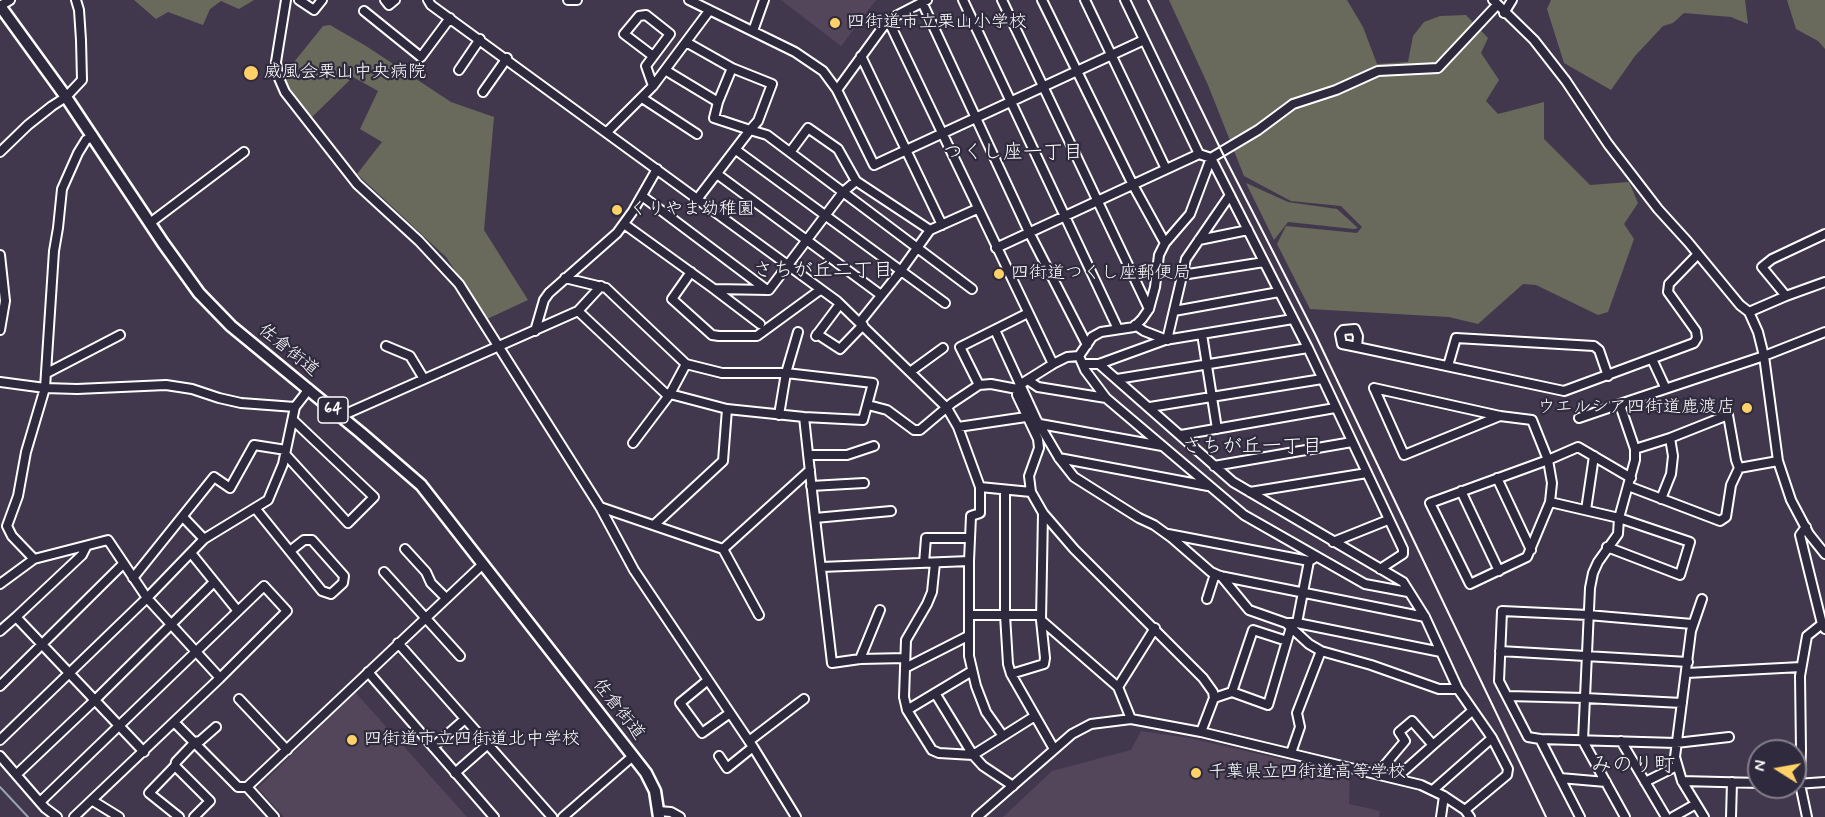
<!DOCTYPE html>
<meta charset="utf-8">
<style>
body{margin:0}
#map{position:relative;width:1825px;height:817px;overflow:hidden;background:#42384d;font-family:Mynerve,sans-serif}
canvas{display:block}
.north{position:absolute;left:1747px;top:739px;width:60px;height:60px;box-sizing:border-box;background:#2f2a3d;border:2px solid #827f8b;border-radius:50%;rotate:281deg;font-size:16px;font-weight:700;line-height:24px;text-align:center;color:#fff}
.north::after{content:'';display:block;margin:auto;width:21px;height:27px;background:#ffd166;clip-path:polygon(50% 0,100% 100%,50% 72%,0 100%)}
</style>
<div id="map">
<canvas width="1825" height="817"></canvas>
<div class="north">N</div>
</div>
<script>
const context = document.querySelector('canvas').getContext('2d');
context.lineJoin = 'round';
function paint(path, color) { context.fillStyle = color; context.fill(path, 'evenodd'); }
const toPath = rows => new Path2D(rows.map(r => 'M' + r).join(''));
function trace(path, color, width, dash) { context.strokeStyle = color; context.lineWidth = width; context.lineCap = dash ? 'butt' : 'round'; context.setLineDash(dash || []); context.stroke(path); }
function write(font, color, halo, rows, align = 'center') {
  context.font = font + ' Mynerve,"Klee One",sans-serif'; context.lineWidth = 4.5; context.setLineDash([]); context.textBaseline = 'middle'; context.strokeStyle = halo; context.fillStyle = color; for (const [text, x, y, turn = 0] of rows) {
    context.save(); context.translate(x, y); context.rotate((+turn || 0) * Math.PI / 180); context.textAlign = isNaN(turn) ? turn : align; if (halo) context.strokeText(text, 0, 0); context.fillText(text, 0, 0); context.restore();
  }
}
const built = toPath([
 [781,0,876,0,841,46],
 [355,692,467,817,284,817,258,788],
 [1141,731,1189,738,1350,775,1349,804,1380,811,1379,817,1003,817,1052,771,1131,750]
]);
const green = toPath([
 [134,0,254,0,239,9,221,1,210,9,203,25,168,12,156,19],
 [1169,0,1347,0,1363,27,1377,64,1408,62,1413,36,1424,22,1440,16,1466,15,1488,38,1481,53,1499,80,1486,101,1498,114,1544,102,1544,139,1590,185,1629,182,1638,203,1624,224,1634,239,1608,312,1598,315,1536,285,1523,284,1478,324,1449,317,1310,309,1277,244,1286,226,1357,233,1362,227,1341,206,1291,201,1244,176,1208,85],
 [1551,0,1745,0,1748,24,1731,17,1684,13,1673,23,1663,26,1635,56,1611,90,1564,63,1547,9],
 [1787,0,1825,0,1825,49,1818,41,1796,29],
 [330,25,366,46,451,102,494,117,484,230,528,300,487,319,446,257,357,174,382,142,360,129,378,91,353,77,311,118,282,77,323,26],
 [1246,183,1288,202,1337,209,1358,228,1354,229,1288,222,1274,240]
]);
const stream = toPath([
 [0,787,28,817]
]);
const minor = toPath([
 [286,0,276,62,278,76,285,92,357,184,419,241,459,284,600,507,634,570,753,747,796,817],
 [299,0,314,10,322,0],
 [385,0,389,5,395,0],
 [428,0,431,5,837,301,947,408,958,427,980,487,980,513,971,516,969,561,969,656,976,686,986,712,1003,736],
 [568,0,577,0],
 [689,0,795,52,823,71,837,90,874,165,1144,40],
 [963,0,1118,329],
 [1002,0,1149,309],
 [1042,0,1133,185,1165,243],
 [1085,0,1166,169],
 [1125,0,1199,154,1211,158],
 [1493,0,1534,40,1566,81,1608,144,1658,209,1688,242,1740,305,1749,312,1758,332,1764,356,1778,461,1791,500,1809,534,1825,554],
 [922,2,1029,232,1087,345],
 [0,6,10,0],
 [364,11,421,57,450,18],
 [1504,13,1512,0],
 [888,20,1053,364],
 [753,31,764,0],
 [686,42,732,68,772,84,758,121,750,130,714,118,718,102,732,68],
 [861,56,942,225],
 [459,70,480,39],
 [665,70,718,102],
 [653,86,646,66,670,34,646,15,639,16,624,34,653,56],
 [837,90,888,20,927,0],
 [483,92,507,58],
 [642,98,697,134],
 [607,132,653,86,709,11],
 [736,150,945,303],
 [791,151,808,128,838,149,856,181,930,230],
 [0,152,28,125,52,106,66,97,82,80,81,40,79,10,76,0],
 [1211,158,1308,348,1403,549,1403,554,1380,569],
 [717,174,881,295],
 [642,196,767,290],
 [698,198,750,130,767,135,972,289],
 [150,223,244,152],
 [624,224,714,289,769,290,843,192,856,181],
 [1199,240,1248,230],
 [996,248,1199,154],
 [0,255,5,301,0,330],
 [691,272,672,299,712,335,719,336,757,336,820,290],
 [1182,275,1264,262],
 [565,278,606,288,686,364,722,373,786,373,873,383,863,420,804,417,727,409,670,394,665,393,578,311],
 [714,289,760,324],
 [1786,296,1762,267,1772,259,1825,234],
 [1174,311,1279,292],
 [1749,312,1786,296,1825,282],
 [860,322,900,272,930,230,977,209],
 [1135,325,1144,331,1167,340,1186,259,1230,195],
 [995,330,1036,419,1059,458,1074,477,1139,518,1154,525,1172,538,1211,572,1220,576,1425,617],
 [535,331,544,300,549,293,617,233,633,211,657,169],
 [817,334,840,349,863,325],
 [1202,334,1217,429],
 [816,336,840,304],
 [386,346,410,356,424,379],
 [1357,347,1358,336,1355,329,1343,330,1340,334,1342,344,1357,347,1564,391,1694,343,1697,338,1696,331,1668,292,1669,284,1698,254],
 [1079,356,1092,337,1101,332,1134,327,1142,319,1149,309,1155,287,1159,255,1165,243,1190,214,1211,158,1258,130,1293,104,1336,90,1378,71,1438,68,1497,5],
 [1079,356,1067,357,1053,364,1021,384,1017,389,1017,395,1038,439,1039,448,1029,476,1031,492,1043,513,1074,549,1203,678,1213,692,1214,698,1201,732],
 [1079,356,1085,370,1106,398,1244,515,1365,584,1408,592],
 [1652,359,1665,387],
 [1083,364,1099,364,1165,340,1293,319],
 [1099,364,1233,482,1403,582,1425,617,1458,689,1492,738,1508,769,1507,775,1465,810],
 [1448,366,1456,338,1594,346,1599,350,1608,376],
 [910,372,943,348],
 [47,373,120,335],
 [1117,379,1308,348],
 [1028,380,1038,387,1106,398],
 [0,382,45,388,77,389,166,385,192,389,219,398,241,403,295,407],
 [979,385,960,347,1028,313],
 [1374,388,1500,416,1532,420,1548,460,1552,483,1550,502,1527,557,1470,584,1430,503,1548,460,1578,447,1631,478],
 [1374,388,1404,455,1500,416],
 [868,405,887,410,914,430,920,430,952,403,979,385,991,384,1017,389],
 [1150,407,1322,379],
 [779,415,786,373,798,332],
 [341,416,578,311,601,286],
 [804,417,815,518,891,511],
 [1579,418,1623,403],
 [1040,424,1162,446],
 [958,427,1026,417],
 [1181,435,1335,408],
 [633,443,670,394,686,364],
 [285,454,348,523,374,497,293,420],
 [808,455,847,455,874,446],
 [1059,458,1208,486],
 [1214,466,1352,442],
 [1739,468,1778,461],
 [1497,478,1531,550],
 [811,486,864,483],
 [1628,486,1720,521,1726,517,1731,485,1739,468,1736,460,1728,415,1670,438,1635,449],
 [980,487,1031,492],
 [1005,491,1005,615,1008,664,1011,674,1054,749],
 [1461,491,1499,571],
 [1250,492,1367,473],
 [1661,499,1671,474,1673,456,1670,438],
 [1550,502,1619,518,1690,542,1680,575,1607,547],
 [600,507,723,549,810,470],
 [255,508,322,591,331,594,343,583,344,576,312,540,304,540,290,551],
 [1586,510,1594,456],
 [183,517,204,539],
 [815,518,832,663,860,659,905,658],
 [654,525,723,461,727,409],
 [1806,527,1800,535,1822,624,1825,629],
 [1168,534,1309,561],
 [1333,542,1388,520],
 [405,549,426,572,431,583,446,598],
 [723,549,759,615],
 [191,553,237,610],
 [34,559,12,536,7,526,18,496,26,452,45,388,54,251,58,228,62,189,78,153,86,140,93,136],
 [924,563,926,538,970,538],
 [935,563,932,592,927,604,906,640,904,697,907,710,932,750,939,753,973,755,1035,716],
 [821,567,969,561],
 [384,572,460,656],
 [1221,576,1249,610,1286,623,1309,644,1321,651,1371,665,1439,689,1458,689],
 [133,578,214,477,230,488,254,445,286,450],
 [0,584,34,559,108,540,147,598,220,678],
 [1207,599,1215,574],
 [1702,599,1691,631,1675,757,1682,781,1704,817],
 [969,615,1041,615],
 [16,617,82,555,86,547],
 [1041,620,1118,687,1131,719],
 [1286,623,1297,623,1441,652],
 [1297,623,1309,561,1313,559],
 [1692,624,1588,615,1502,611,1499,681,1528,737,1540,739,1676,743,1729,737],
 [0,631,16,617,144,752],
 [398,643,552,817],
 [1500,651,1688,662],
 [860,659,880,610],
 [905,668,968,636],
 [368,672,494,817],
 [1687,673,1801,667],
 [1011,674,1044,664,1045,658,1041,620,1043,513],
 [708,680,680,703,702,733,730,713],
 [0,686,123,564],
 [1118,687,1155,628],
 [1232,692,1253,630,1287,641],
 [935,693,973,755,983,766,1013,786],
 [1508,696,1585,698,1682,703],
 [1214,698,1232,692,1268,705,1291,627],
 [239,699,287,750],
 [907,710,972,671],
 [174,722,238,787,247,787],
 [1540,739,1580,817],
 [0,740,147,598,204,539,268,500,283,464,295,407,309,389],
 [749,741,804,699],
 [1621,741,1666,817],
 [1433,745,1472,711],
 [433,747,465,719],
 [1291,753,1300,727,1297,713,1321,651],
 [0,756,45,808,57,817],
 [719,756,727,768,753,747],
 [175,766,149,793,179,817],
 [455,773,488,744],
 [1378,773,1405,741,1399,732,1412,721,1433,745,1396,778],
 [17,774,94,701,214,582],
 [1560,778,1606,782],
 [1682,781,1759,783],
 [1645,782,1677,766],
 [1796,784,1825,782],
 [1433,790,1492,738],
 [93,801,119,817],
 [40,802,264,586,287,611,220,678,74,817],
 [658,811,671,812,680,817],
 [194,817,210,801,175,766,176,762,195,742,200,741,216,727],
 [274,817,247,787,483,564],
 [563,817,633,756],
 [977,817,1072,734,1091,724,1131,719,1201,732,1421,785,1444,796,1465,810,1470,817],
 [1441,817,1444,796],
 [1625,817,1583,741,1590,588,1593,573,1598,562,1618,534,1619,518,1635,460,1635,449,1621,408,1623,403,1764,356,1825,332],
 [1673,817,1696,804],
 [1731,817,1732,782],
 [1807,817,1800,784,1801,750,1800,676,1807,636,1822,624]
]);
const major = toPath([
 [0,6,66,97,163,243,199,293,231,326,361,433,421,485,646,773,655,791,659,817]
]);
const rail = toPath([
 [1148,0,1222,152,1315,334,1546,817]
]);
const markers = [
 [835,23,6,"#ffd166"],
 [251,73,8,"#ffd166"],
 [617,210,6,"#ffd166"],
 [999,274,6,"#ffd166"],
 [1747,408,6,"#ffd166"],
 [352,740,6,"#ffd166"],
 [1196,773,6,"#ffd166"]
];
const shields = [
 [333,410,30]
];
const shieldNames = [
 ["64",333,410]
];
const poiNames = [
 ["四街道市立栗山小学校",847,23],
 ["威風会栗山中央病院",264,73],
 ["くりやま幼稚園",629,210],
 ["四街道つくし座郵便局",1011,274],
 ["ウエルシア四街道鹿渡店",1735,408,"right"],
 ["四街道市立四街道北中学校",364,740],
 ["千葉県立四街道高等学校",1208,773]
];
const streetNames = [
 ["佐倉街道",288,351,39],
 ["佐倉街道",618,710,52]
];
const neighbourhoodNames = [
 ["つくし座一丁目",1013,154],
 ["さちが丘二丁目",823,272],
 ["さちが丘一丁目",1252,448]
];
const quarterNames = [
 ["みのり町",1633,767]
];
paint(built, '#53465b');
paint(green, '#696a5c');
trace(stream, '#98a3b2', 2);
trace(minor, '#fff', 12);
trace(major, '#fff', 15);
trace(minor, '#2f2a3d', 8);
trace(major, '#2f2a3d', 10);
trace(rail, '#fff', 2);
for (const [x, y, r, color] of markers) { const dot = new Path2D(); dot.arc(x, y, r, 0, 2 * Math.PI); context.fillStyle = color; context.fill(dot); trace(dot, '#2f2a3d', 2); }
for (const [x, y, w] of shields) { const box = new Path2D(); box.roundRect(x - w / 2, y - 13, w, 26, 4.5); context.fillStyle = '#2f2a3d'; context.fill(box); trace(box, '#fff', 1.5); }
write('bold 16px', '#fff', null, shieldNames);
write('18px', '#fff', '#2f2a3d', poiNames, 'left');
write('18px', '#fff', '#2f2a3d', streetNames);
write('20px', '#fff', '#2f2a3d', neighbourhoodNames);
write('21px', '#fff', '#2f2a3d', quarterNames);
</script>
